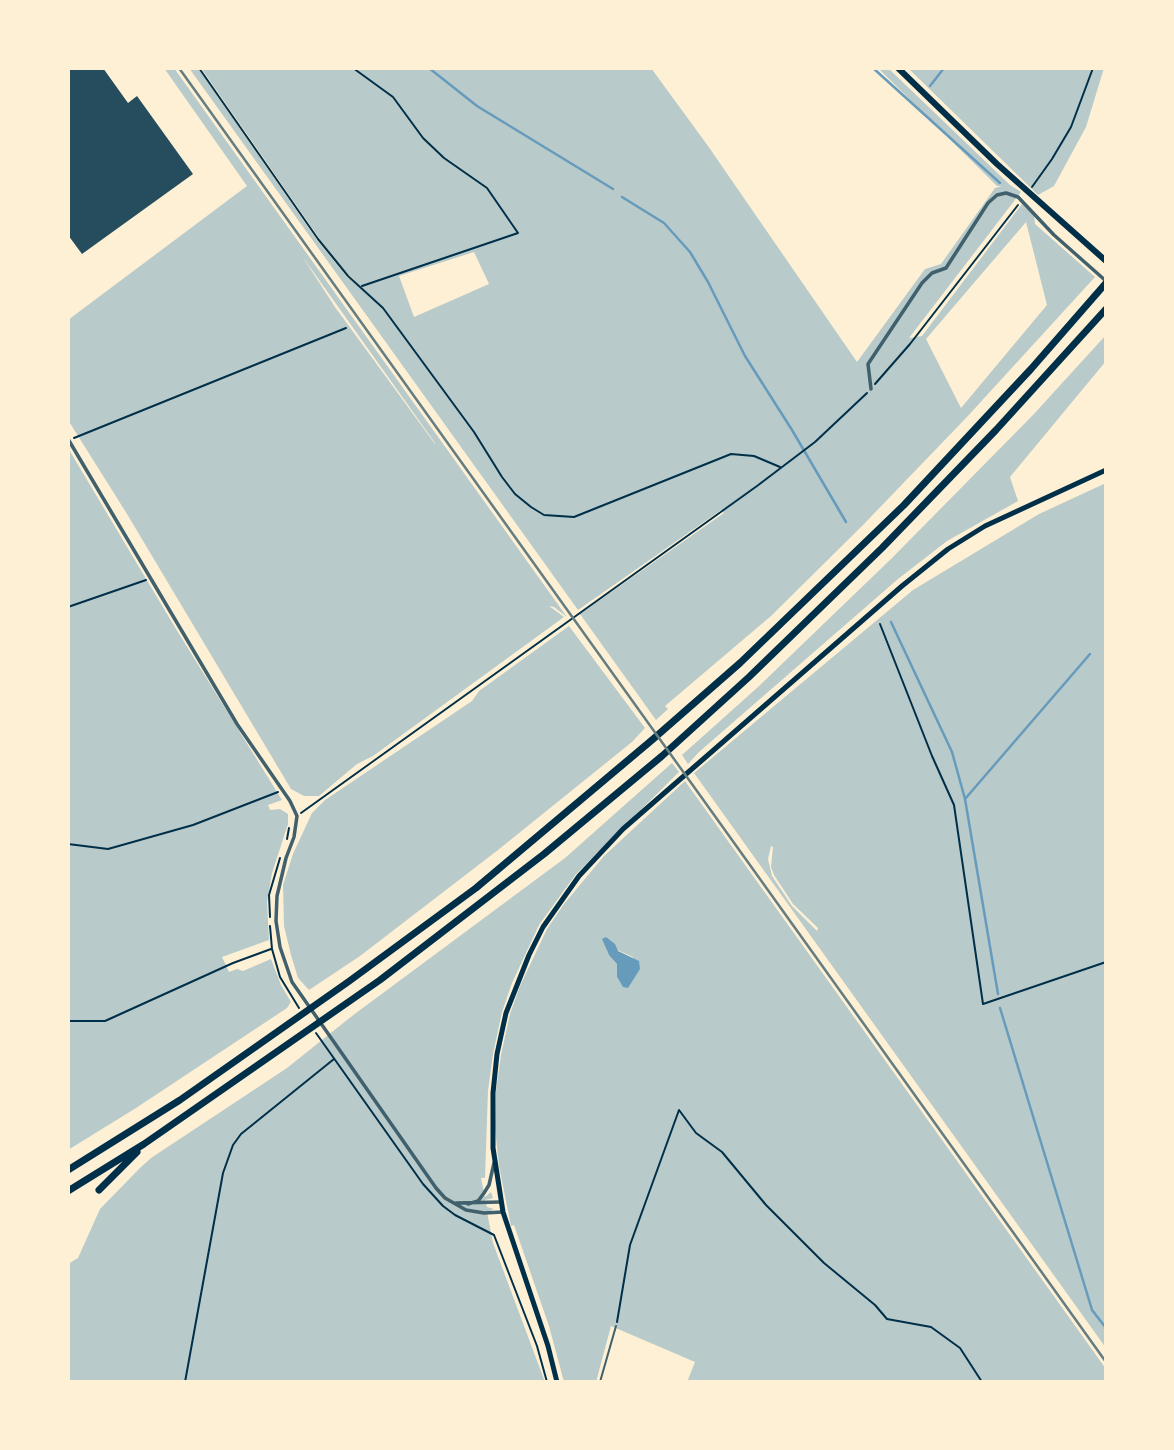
<!DOCTYPE html>
<style>
body{margin:0}
#map{position:relative;width:1174px;height:1450px;overflow:hidden;background:#fdf0d5;font-family:"DM Sans",sans-serif}
canvas{display:block}
.frame{position:absolute;inset:0;border:70px solid #fdf0d5;pointer-events:none}
</style>
<div id="map">
<canvas width="1174" height="1450"></canvas>
<div class="frame"></div>
</div>
<script>
const context = document.querySelector('canvas').getContext('2d');
context.lineJoin = 'round';
function paint(path, color) { context.fillStyle = color; context.fill(path, 'evenodd'); }
const toPath = rows => new Path2D(rows.map(r => 'M' + r).join(''));
function trace(path, color, width, dash) { context.strokeStyle = color; context.lineWidth = width; context.lineCap = dash ? 'butt' : 'round'; context.setLineDash(dash || []); context.stroke(path); }
const green = toPath([
 [164,68,174,68,567,617,554,607,549,606,564,617,373,756,357,764,319,796,304,796,291,789,127,514,68,420,68,320,247,186],
 [302,256,435,443,435,444,335,307],
 [189,68,198,68,317,240,347,277,364,290,343,269,319,238,201,68,651,68,708,146,857,362,925,269,941,264,995,188,1002,186,997,186,878,68,888,68,1010,185,1021,192,909,338,922,336,1022,204,1034,216,1035,224,1095,277,966,418,863,525,771,616,665,706,668,709,656,720,580,614,724,513,721,510,578,610],
 [1026,222,1047,305,961,408,926,339],
 [474,252,489,284,414,317,399,276],
 [908,68,1104,68,1086,127,1054,186,1038,195],
 [1106,335,1106,361,1010,477,1018,501,947,541,898,579,699,752,688,764,682,755,758,687,892,558,1033,415],
 [68,448,176,629,282,800,268,805,270,810,280,809,288,814,288,824,272,873,267,902,269,940,222,957,229,972,237,969,243,971,271,959,281,985,291,1002,287,1008,136,1108,68,1150],
 [1106,483,1106,1348,694,773,913,590,1039,514],
 [771,846,773,847,771,867,774,875,793,904,818,928,817,931,792,906,772,876,768,859],
 [569,626,645,728,632,742,498,850,360,956,309,990,298,978,291,955,284,926,283,885,293,854,312,813,325,800,472,701,479,691],
 [672,763,679,772,576,874,539,925,512,983,502,1012,493,1054,488,1091,485,1178,481,1178,485,1197,491,1192,493,1198,485,1200,487,1207,494,1209,487,1212,493,1243,545,1382,68,1382,68,1264,78,1258,100,1209,140,1168,151,1158,287,1068,352,1016,565,858],
 [685,781,1106,1369,1106,1382,687,1382,695,1362,611,1326,596,1382,564,1382,549,1326,514,1225,511,1226,499,1166,495,1128,496,1091,501,1055,510,1014,520,986,547,929,564,904,604,856],
 [606,945,633,957,620,982,617,977,617,964,607,951]
]);
const water = toPath([
 [606,937,615,944,618,951,639,961,640,969,628,988,623,987,617,977,617,964,609,955,602,939]
]);
const stream = toPath([
 [429,68,477,106,613,189],
 [873,68,1000,183],
 [930,86,944,68],
 [622,197,664,223,690,252,708,282,745,356,792,430,846,522],
 [891,622,952,752,965,799,998,994],
 [965,799,1090,654],
 [1000,1008,1089,1300,1092,1310,1106,1328]
]);
const building = toPath([
 [68,68,103,68,128,103,137,96,193,174,82,254,68,235]
]);
const path = toPath([
 [199,68,318,239,348,276,383,308,474,432,502,477,515,494,531,507,544,515,574,517,731,454,754,456,780,467],
 [353,68,393,97,423,138,444,158,487,188,518,233,362,286],
 [1032,187,1052,159,1071,127,1093,68],
 [1106,235,1106,242],
 [875,384,910,344,1018,205],
 [74,438,346,328],
 [68,607,146,580],
 [880,624,932,756,954,805,983,1004,1106,962],
 [301,813,757,486,815,442,867,393],
 [287,839,289,828],
 [68,844,108,849,193,825,278,792],
 [270,917,269,895,280,858],
 [270,926,272,949,280,977,299,1008],
 [68,1021,105,1021,233,963,271,949],
 [316,1033,423,1184,443,1206,455,1215,494,1235,537,1346,547,1382],
 [617,1322,630,1245,679,1110,696,1133,722,1152,766,1205,824,1263,875,1305,887,1319,931,1327,960,1348,982,1382],
 [185,1382,223,1173,233,1145,241,1134,334,1059]
]);
const service = toPath([
 [600,1382,616,1326]
]);
const minor = toPath([
 [871,389,868,364,922,283,932,273,946,268,988,203,997,195,1006,193,1018,197,1054,235,1106,281],
 [68,439,237,724,290,801,297,816,294,837,286,858,277,896,276,921,280,947,292,982,436,1188,445,1198,466,1210,484,1213,503,1212],
 [456,1203,501,1202],
 [468,1204,478,1201,484,1193,489,1185,494,1163]
]);
const secondary = toPath([
 [557,1382,548,1346,503,1212,493,1148,493,1093,497,1054,506,1013,529,955,543,927,579,876,623,829,902,586,948,549,985,526,1106,470]
]);
const primary = toPath([
 [898,68,997,164,1106,261]
]);
const motorway = toPath([
 [68,1170,180,1100,348,982,476,888,652,740,740,663,904,505,1031,369,1106,283],
 [99,1190,137,1152],
 [68,1191,144,1144,380,980,544,854,662,756,749,677,882,548,996,430,1106,309]
]);
const rail = toPath([
 [179,68,1106,1362]
]);
paint(green, '#b9caca');
paint(water, '#669bbc');
trace(stream, '#669bbc', 2.5);
paint(building, '#264d5e');
trace(path, '#003049', 2);
trace(service, '#3f606c', 2);
trace(minor, '#3f606c', 3.5);
trace(secondary, '#003049', 5);
trace(primary, '#003049', 6);
trace(motorway, '#003049', 7);
trace(rail, '#657d81', 2.5);
</script>
